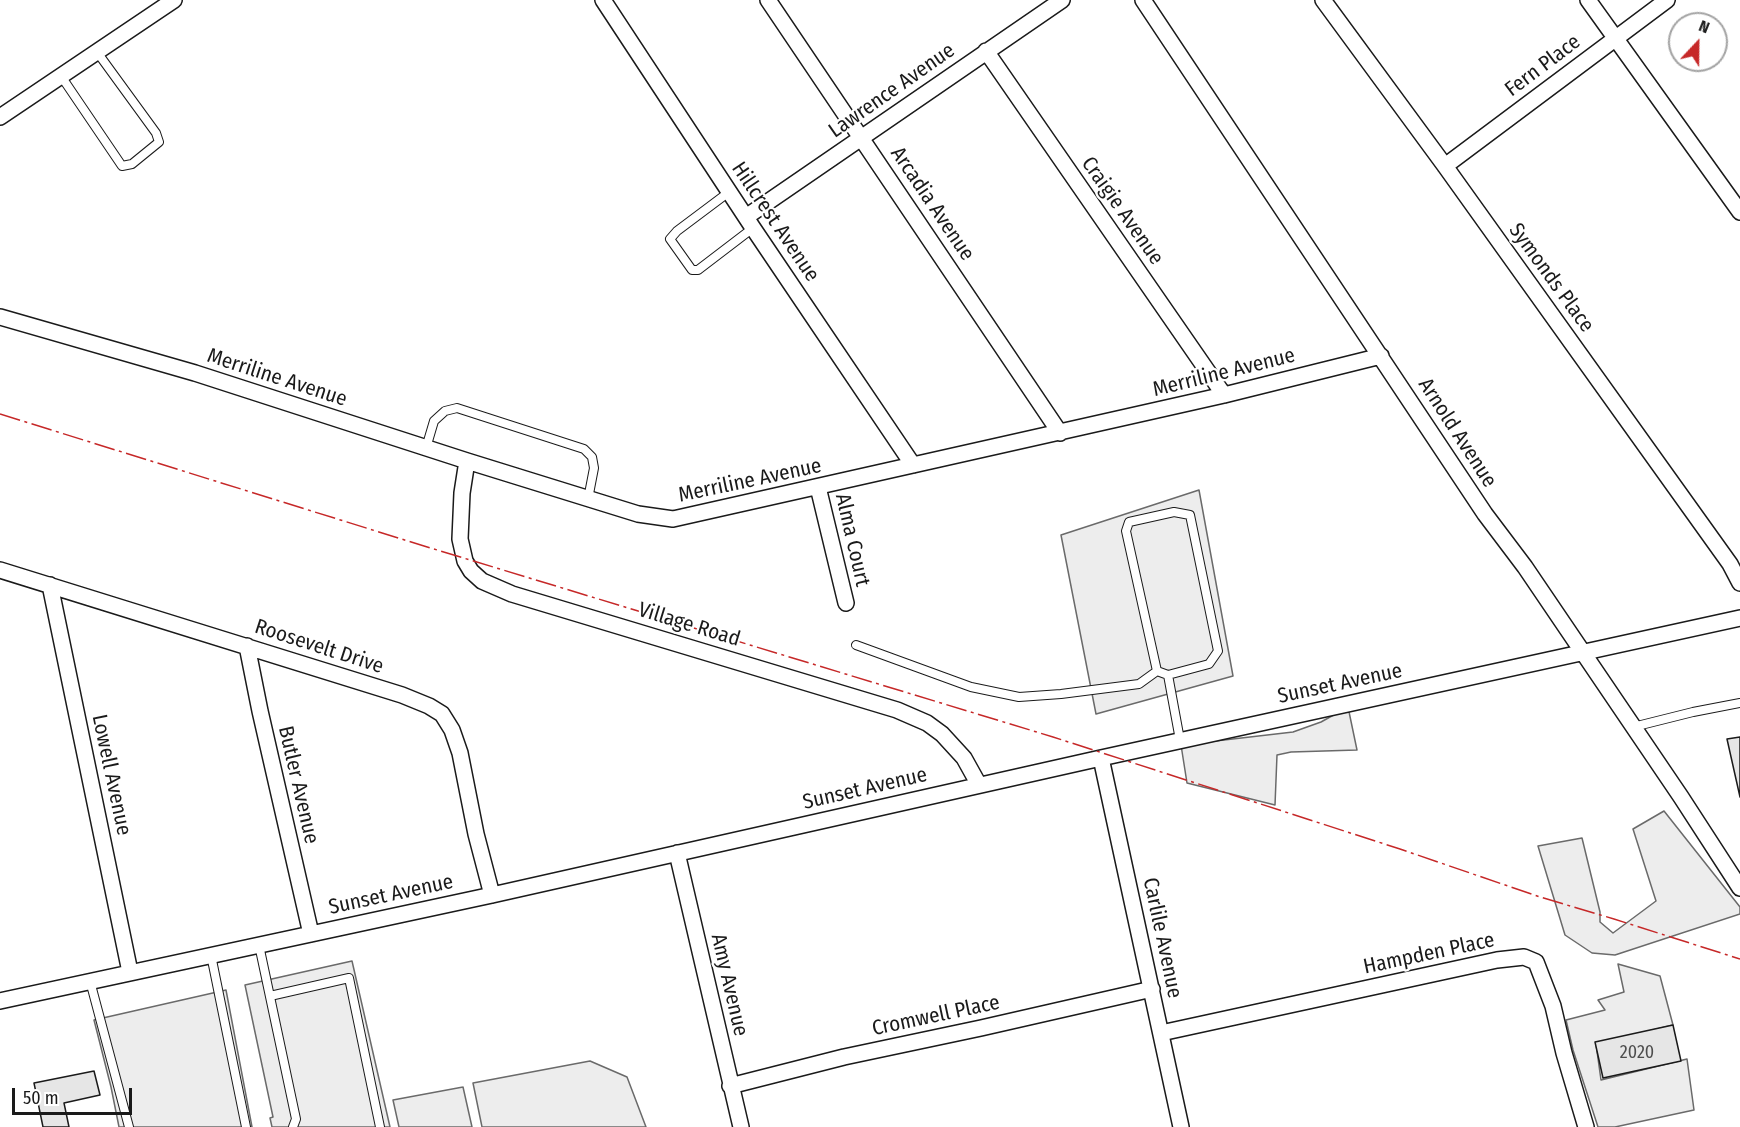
<!DOCTYPE html>
<style>
body{margin:0}
#map{position:relative;width:1740px;height:1127px;overflow:hidden;background:#fff;font-family:"Fira Sans Condensed",sans-serif}
canvas{display:block}
.north{position:absolute;left:1668px;top:12px;width:60px;height:60px;box-sizing:border-box;background:#fff;border:2px solid #a3a3a3;border-radius:50%;rotate:22deg;font-size:16px;font-weight:700;line-height:24px;text-align:center;color:#1a1a1a}
.north::after{content:'';display:block;margin:auto;width:21px;height:27px;background:#c62828;clip-path:polygon(50% 0,100% 100%,50% 72%,0 100%)}
.scale{position:absolute;left:12px;top:1088px;width:120px;height:27px;box-sizing:border-box;border:3px solid #1a1a1a;border-top:0;padding-left:8px;font-size:18px;line-height:21px;white-space:nowrap;color:#1a1a1a;-webkit-text-stroke:4px #fff;paint-order:stroke}
</style>
<div id="map">
<canvas width="1740" height="1127"></canvas>
<div class="north">N</div>
<div class="scale">50 m</div>
</div>
<script>
const context = document.querySelector('canvas').getContext('2d');
context.lineJoin = 'round';
function paint(path, color) { context.fillStyle = color; context.fill(path, 'evenodd'); }
const toPath = rows => new Path2D(rows.map(r => 'M' + r).join(''));
function trace(path, color, width, dash) { context.strokeStyle = color; context.lineWidth = width; context.lineCap = dash ? 'butt' : 'round'; context.setLineDash(dash || []); context.stroke(path); }
function write(font, color, halo, rows, align = 'center') {
  context.font = font + ' "Fira Sans Condensed",sans-serif'; context.lineWidth = 4.5; context.setLineDash([]); context.textBaseline = 'middle'; context.strokeStyle = halo; context.fillStyle = color; for (const [text, x, y, turn = 0] of rows) {
    context.save(); context.translate(x, y); context.rotate((+turn || 0) * Math.PI / 180); context.textAlign = isNaN(turn) ? turn : align; if (halo) context.strokeText(text, 0, 0); context.fillText(text, 0, 0); context.restore();
  }
}
const built = toPath([
 [1199,490,1233,676,1096,714,1061,535,1199,490],
 [1348,707,1357,750,1291,752,1277,755,1275,805,1187,783,1181,745,1293,732,1321,722,1348,707],
 [1664,811,1740,907,1740,914,1615,955,1592,953,1565,935,1538,846,1582,838,1600,912,1600,922,1613,933,1656,901,1633,829,1664,811],
 [352,961,390,1127,272,1127,270,1118,273,1117,245,985,352,961],
 [1618,964,1660,976,1673,1025,1596,1044,1601,1080,1687,1059,1694,1110,1615,1127,1598,1127,1573,1050,1566,1020,1605,1010,1598,1000,1624,992,1618,964],
 [226,990,252,1127,119,1127,111,1087,94,1020,226,990],
 [590,1061,627,1077,646,1127,482,1127,473,1083,590,1061],
 [463,1087,472,1127,399,1127,393,1100,463,1087]
]);
const building = toPath([
 [1740,737,1740,797,1727,739,1740,737],
 [1673,1025,1681,1061,1603,1078,1595,1042,1673,1025],
 [94,1071,100,1095,64,1103,69,1127,43,1127,34,1083,94,1071]
]);
const lane = toPath([
 [61,76,122,166,132,164,159,142,156,133,97,52],
 [729,192,677,231,670,239,692,270,698,270,753,228],
 [426,448,434,421,445,411,457,408,584,449,592,457,594,468,588,499],
 [856,645,971,687,1019,697,1061,694,1139,684,1157,671],
 [1168,675,1157,671,1126,531,1129,522,1174,512,1190,515,1218,651,1209,664,1168,675,1180,740],
 [1633,727,1693,712,1740,703],
 [259,945,296,1119,293,1127],
 [211,955,246,1127],
 [90,981,129,1127],
 [270,996,349,978,380,1127]
]);
const street = toPath([
 [603,0,753,228,913,465],
 [768,0,1060,433],
 [1143,0,1485,514,1525,567,1681,797,1740,888],
 [1323,0,1445,166,1730,564,1740,583],
 [1588,0,1740,212],
 [986,51,1224,395],
 [0,117,174,0],
 [1445,166,1667,0],
 [746,217,1062,0],
 [0,317,195,373,467,461,638,514,673,519,1224,395,1381,356],
 [467,461,462,493,460,539,465,561,471,571,482,581,512,594,897,710,927,723,942,734,964,758,979,785],
 [818,487,846,603],
 [0,570,402,695,429,706,442,714,452,730,460,753,476,834,492,895],
 [50,585,130,972],
 [247,646,260,711,311,934],
 [1101,758,1181,1127],
 [677,853,741,1127],
 [0,1001,492,895,1101,758,1740,618],
 [1161,1033,1497,960,1524,957,1536,962,1553,1006,1564,1053,1586,1127],
 [730,1086,844,1057,981,1028,1152,989]
]);
const power = toPath([
 [0,414,424,546,1053,737,1400,849,1540,897,1614,919,1740,959]
]);
const numberNames = [
 ["2020",1637,1053]
];
const streetNames = [
 ["Fern Place",1543,66,-37],
 ["Lawrence Avenue",892,91,-35],
 ["Arcadia Avenue",932,204,56],
 ["Craigie Avenue",1122,211,55],
 ["Hillcrest Avenue",775,222,56],
 ["Symonds Place",1551,278,54],
 ["Merriline Avenue",1224,373,-14],
 ["Merriline Avenue",277,378,18],
 ["Arnold Avenue",1457,433,57],
 ["Merriline Avenue",750,481,-12],
 ["Alma Court",852,540,77],
 ["Village Road",689,625,17],
 ["Roosevelt Drive",319,647,18],
 ["Sunset Avenue",1340,684,-12],
 ["Lowell Avenue",111,775,78],
 ["Butler Avenue",298,785,77],
 ["Sunset Avenue",865,789,-13],
 ["Sunset Avenue",391,895,-12],
 ["Carlile Avenue",1162,938,78],
 ["Hampden Place",1429,954,-12],
 ["Amy Avenue",729,985,77],
 ["Cromwell Place",936,1016,-12]
];
paint(built, '#ededed');
trace(built, '#6a6a6a', 1.5);
paint(building, '#e6e6e6');
trace(building, '#1a1a1a', 1.5);
trace(lane, '#1a1a1a', 10);
trace(street, '#1a1a1a', 18);
trace(lane, '#fff', 8);
trace(street, '#fff', 15);
trace(power, '#c62828', 1.5, [21, 4.5, 3, 4.5]);
write('18px', '#4d4d4d', null, numberNames);
write('21px', '#1a1a1a', '#fff', streetNames);
</script>
